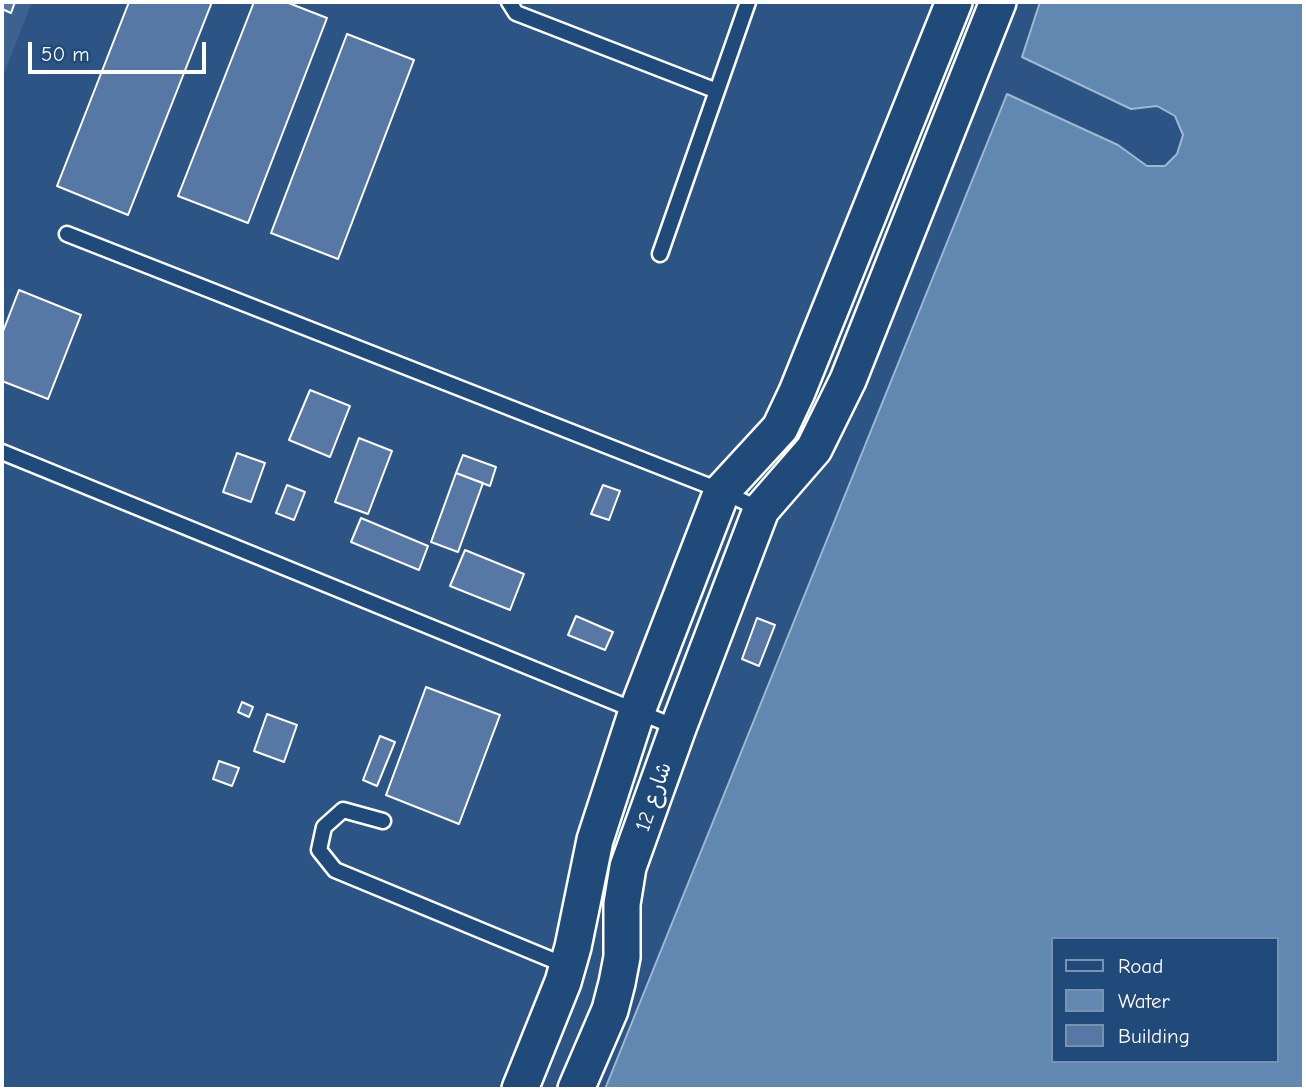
<!DOCTYPE html>
<meta charset="utf-8">
<style>
body{margin:0}
#map{position:relative;width:1306px;height:1091px;overflow:hidden;background:#2c5585;font-family:"Comic Neue",sans-serif}
canvas{display:block}
.frame{position:absolute;inset:0;border:4px solid #fff;pointer-events:none}
.legend{position:absolute;left:1051px;top:937px;width:228px;height:126px;box-sizing:border-box;background:#1f4a7a;border:2px solid #7992af;margin:0;padding:9px 12px;list-style:none;font-size:21px;color:#fff}
.legend li{display:flex;align-items:center;gap:14px;height:35px}
.legend b{width:35px;border:2px solid #7992af}
.scale{position:absolute;left:28px;top:42px;width:178px;height:32px;box-sizing:border-box;border:4px solid #fff;border-top:0;padding-left:9px;font-size:21px;line-height:24px;white-space:nowrap;color:#fff;-webkit-text-stroke:5px #1f4a7a;paint-order:stroke}
</style>
<div id="map">
<canvas width="1306" height="1091"></canvas>
<div class="frame"></div>
<ul class="legend">
<li><b style="height:9px;background:#1f4a7a"></b>Road</li>
<li><b style="height:19px;background:#6188b1"></b>Water</li>
<li><b style="height:19px;background:#5777a4"></b>Building</li>
</ul>
<div class="scale">50 m</div>
</div>
<script>
const context = document.querySelector('canvas').getContext('2d');
context.lineJoin = 'round';
function paint(path, color) { context.fillStyle = color; context.fill(path, 'evenodd'); }
const toPath = rows => new Path2D(rows.map(r => 'M' + r).join(''));
function trace(path, color, width, dash) { context.strokeStyle = color; context.lineWidth = width; context.lineCap = dash ? 'butt' : 'round'; context.setLineDash(dash || []); context.stroke(path); }
function write(font, color, halo, rows, align = 'center') {
  context.font = font + ' "Comic Neue","Playpen Sans Arabic",sans-serif'; context.lineWidth = 5; context.setLineDash([]); context.textBaseline = 'middle'; context.strokeStyle = halo; context.fillStyle = color; for (const [text, x, y, turn = 0] of rows) {
    context.save(); context.translate(x, y); context.rotate((+turn || 0) * Math.PI / 180); context.textAlign = isNaN(turn) ? turn : align; if (halo) context.strokeText(text, 0, 0); context.fillText(text, 0, 0); context.restore();
  }
}
const built = toPath([
 [2,2,32,2,2,79]
]);
const water = toPath([
 [1040,2,1304,2,1304,1089,605,1089,1007,94,1118,145,1147,166,1165,166,1177,154,1183,135,1175,116,1157,106,1131,109,1022,57,1040,2],
 [1052,939,1276,939,1276,1061,1052,1061,1052,939]
]);
const building = toPath([
 [2,2,15,2,11,13,2,9,2,2],
 [129,2,212,2,128,215,57,186,129,2],
 [254,2,286,2,327,18,248,223,178,196,254,2],
 [347,34,414,60,338,259,271,233,347,34],
 [19,290,81,315,48,399,2,381,2,334,19,290],
 [310,390,350,406,330,457,289,440,310,390],
 [359,438,392,451,368,514,335,502,359,438],
 [237,453,265,463,251,502,223,492,237,453],
 [463,455,496,467,490,486,456,473,463,455],
 [456,473,483,483,458,552,431,542,456,473],
 [287,485,305,492,294,520,276,513,287,485],
 [603,485,620,491,609,520,591,514,603,485],
 [361,518,428,546,419,570,351,542,361,518],
 [465,550,524,574,510,610,450,586,465,550],
 [576,616,613,632,605,650,568,635,576,616],
 [757,618,775,625,759,666,742,659,757,618],
 [426,687,500,715,459,824,386,795,426,687],
 [242,702,253,707,249,717,238,712,242,702],
 [267,714,297,725,284,762,254,751,267,714],
 [380,736,395,742,377,786,363,780,380,736],
 [219,761,239,768,232,786,213,779,219,761]
]);
const service = toPath([
 [509,2,516,13,717,91],
 [67,234,722,491,761,510],
 [660,254,748,2],
 [2,452,678,728],
 [383,821,343,810,324,827,319,850,335,870,567,966]
]);
const tertiary = toPath([
 [520,1089,563,982,573,947,595,840,637,711,722,491,780,428,797,392,954,2],
 [576,1089,610,1010,617,983,622,957,622,904,628,867,678,728,761,510,814,449,848,380,998,2]
]);
const streetNames = [
 ["شارع 12",654,797,-71]
];
paint(built, '#3d6290');
paint(water, '#6188b1');
trace(water, '#a0b8d0', 2);
paint(building, '#5777a4');
trace(building, '#fff', 2);
trace(service, '#fff', 19);
trace(tertiary, '#fff', 40);
trace(service, '#1f4a7a', 14);
trace(tertiary, '#1f4a7a', 35);
write('21px', '#fff', '#1f4a7a', streetNames);
</script>
